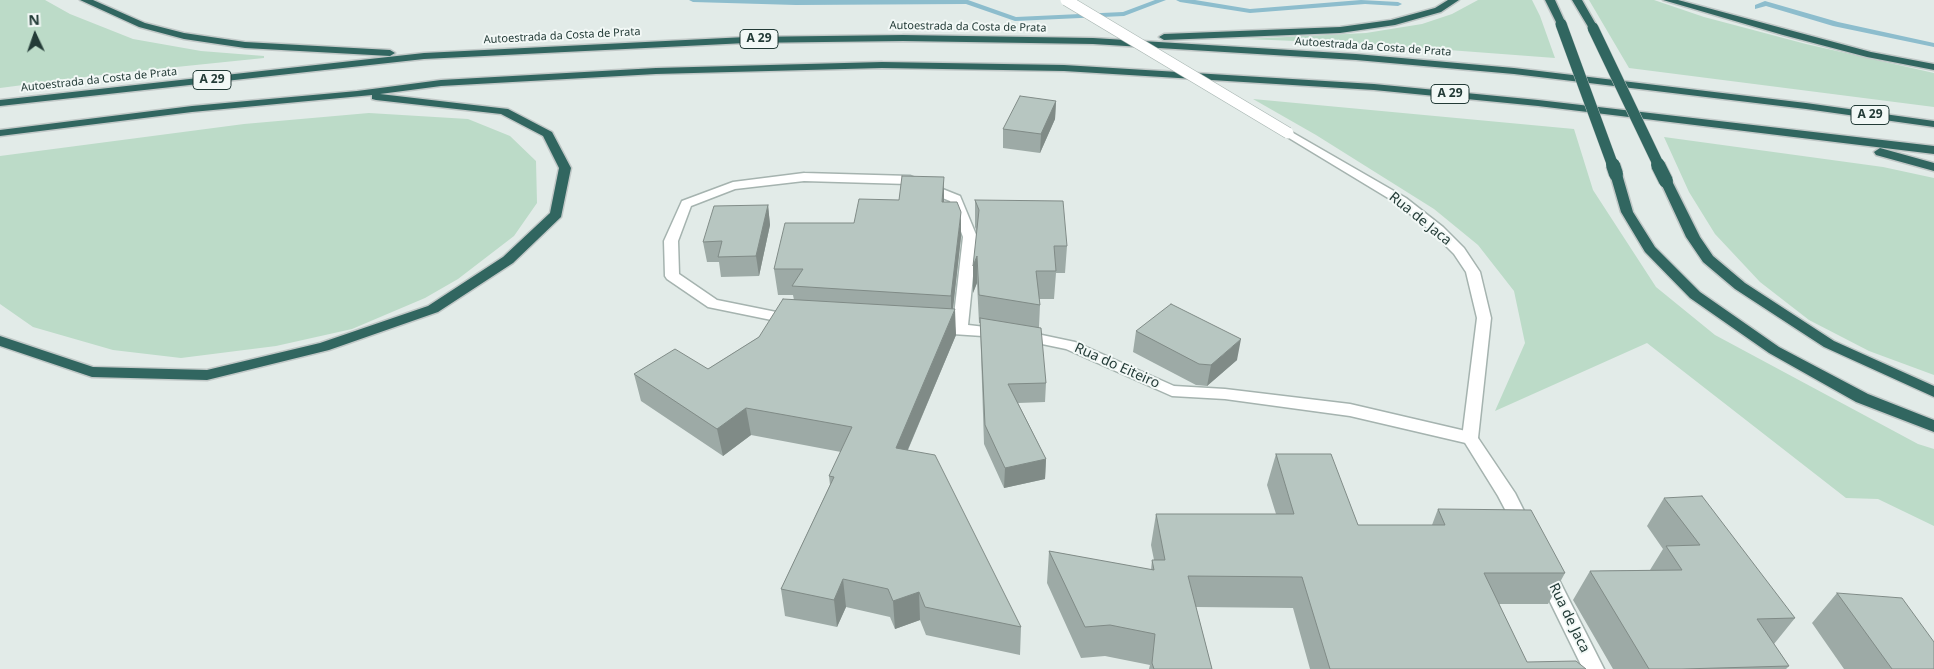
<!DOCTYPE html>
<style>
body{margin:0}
#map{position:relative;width:1934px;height:669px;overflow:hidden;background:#e2ebe8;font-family:"Noto Sans",sans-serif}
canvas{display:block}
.north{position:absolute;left:10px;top:10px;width:50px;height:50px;-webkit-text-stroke:4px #f2f8f6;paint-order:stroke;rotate:357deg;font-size:14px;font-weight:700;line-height:20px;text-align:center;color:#233b37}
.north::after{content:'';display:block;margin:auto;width:18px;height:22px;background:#233b37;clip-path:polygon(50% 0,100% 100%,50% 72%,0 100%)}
</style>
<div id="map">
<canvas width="1934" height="669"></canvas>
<div class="north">N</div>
</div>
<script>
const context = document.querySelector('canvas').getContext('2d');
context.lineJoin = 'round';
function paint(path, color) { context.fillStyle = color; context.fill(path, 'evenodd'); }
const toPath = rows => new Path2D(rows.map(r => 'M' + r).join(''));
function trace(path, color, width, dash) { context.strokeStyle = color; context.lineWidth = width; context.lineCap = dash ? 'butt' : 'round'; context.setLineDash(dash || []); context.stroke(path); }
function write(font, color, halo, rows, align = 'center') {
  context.font = font + ' "Noto Sans",sans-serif'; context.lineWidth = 4; context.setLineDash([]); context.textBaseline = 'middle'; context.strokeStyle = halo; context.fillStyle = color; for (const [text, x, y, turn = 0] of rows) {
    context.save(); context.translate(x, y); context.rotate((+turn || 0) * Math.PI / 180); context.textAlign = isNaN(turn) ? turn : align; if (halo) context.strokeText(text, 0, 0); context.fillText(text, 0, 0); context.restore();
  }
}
const green = toPath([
 [0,0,45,0,70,14,133,39,201,51,264,56,264,58,108,74,0,88],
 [1478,0,1532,0,1540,16,1555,58,1369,44,1247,39,1366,33,1422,24,1452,14],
 [1589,0,1654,0,1704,17,1806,44,1934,73,1934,107,1629,68],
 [1253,99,1574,129,1593,190,1656,287,1715,335,1918,444,1934,449,1934,526,1878,499,1846,498,1647,343,1495,411,1525,343,1514,291,1478,245,1434,209,1316,135],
 [369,113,468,119,510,136,536,161,537,203,514,236,458,279,425,298,352,329,276,346,181,358,113,350,33,327,0,304,0,156,244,124],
 [1664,137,1883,167,1934,178,1934,375,1869,351,1809,320,1760,282,1715,234,1689,192]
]);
const stream = toPath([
 [689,0,968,0,1016,17,1123,12,1155,0,1166,0,1124,16,1015,21,966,4,796,5,693,2,689,0],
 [1176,0,1195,0,1250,9,1361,0,1398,2,1402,4,1398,6,1365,4,1250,13,1180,2,1176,0],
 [1765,1,1838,22,1934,43,1934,47,1833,26,1766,6,1755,9,1755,5,1765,1]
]);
const minor = toPath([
 [804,173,910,176,960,196,977,237,968,325,1003,329,1005,332,1003,335,998,337,937,333,932,331,930,328,932,325,937,323,953,324,963,237,950,201,908,184,804,181,735,189,691,206,678,241,679,274,717,300,796,316,798,319,796,322,791,324,708,307,667,279,665,276,664,241,682,201,733,182,804,173],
 [1023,331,1075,342,1174,386,1225,389,1350,404,1470,432,1476,434,1478,438,1476,442,1470,444,1350,416,1225,399,1172,396,1066,349,1018,339,1015,336,1018,333,1023,331]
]);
const tertiary = toPath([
 [1288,130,1406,198,1443,227,1464,248,1480,272,1491,318,1478,438,1515,493,1532,527,1529,532,1523,534,1517,532,1498,496,1462,438,1477,318,1466,272,1454,254,1433,233,1398,204,1284,135,1282,133,1288,130],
 [1547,567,1554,570,1604,669,1583,669,1537,575,1540,570,1547,567]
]);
const motorway = toPath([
 [80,0,93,0,145,23,184,33,245,42,390,50,395,53,390,56,245,48,184,39,139,27,80,0],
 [1448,0,1459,0,1441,12,1395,25,1340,33,1164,40,1159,37,1164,34,1340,27,1391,20,1435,8,1448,0],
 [1545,0,1555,0,1566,24,1564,26,1558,26,1545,0],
 [1572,0,1582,0,1598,28,1596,30,1590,30,1572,0],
 [1663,0,1678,0,1871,52,1934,64,1934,70,1867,57,1783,35,1663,0],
 [903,35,1093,38,1356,54,1514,68,1806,103,1934,121,1934,127,1806,109,1514,74,1356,60,1093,44,903,41,746,43,424,59,0,106,0,100,424,53,746,37,903,35],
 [882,62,1064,65,1374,84,1538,100,1934,146,1934,154,1538,106,1374,90,1064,71,882,68,656,74,441,86,380,94,508,109,552,132,571,168,561,217,513,263,438,312,329,350,207,380,92,377,0,346,0,336,93,367,207,370,320,343,428,306,503,257,550,213,559,168,543,136,501,114,376,100,372,99,372,95,192,112,0,136,0,130,192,106,357,91,441,80,656,68,882,62],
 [1880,148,1934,163,1934,171,1876,155,1874,152,1880,148],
 [1616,170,1622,174,1633,212,1655,247,1700,292,1779,347,1868,394,1934,420,1934,432,1856,402,1769,353,1690,298,1645,252,1621,212,1610,174,1616,170],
 [1666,177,1672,181,1700,237,1713,256,1745,283,1834,341,1934,386,1934,397,1824,347,1735,289,1703,262,1686,237,1660,181,1666,177]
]);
const tertiaryBridge = toPath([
 [1066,0,1288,133]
]);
const motorwayBridgeFar1 = toPath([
 [1561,24,1613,166],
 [1593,28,1659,166]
]);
const motorwayBridge = toPath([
 [1613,165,1616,174],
 [1658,165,1666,181]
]);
const wall = toPath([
 [1056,101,1055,119,1040,153,1003,148,1003,129],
 [975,200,1067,246,1065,273,1056,273,1054,299,1039,299,1040,305,1039,327,1046,383,1045,402,1018,403,1046,459,1045,479,1004,488,984,444,980,323,979,323,977,283,973,293,977,232,975,227],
 [944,202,961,237,953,309,956,335,908,450,1021,627,1020,655,926,635,920,620,895,629,890,617,846,607,837,627,785,616,781,589,830,485,829,476,841,452,751,435,723,456,641,401,634,374,708,369,759,337,794,300,793,295,778,295,774,269,854,223],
 [768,205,770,225,759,276,721,277,719,262,707,262,703,242],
 [1136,331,1237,360,1207,386,1196,385,1133,352],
 [1276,454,1358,525,1432,525,1438,509,1565,573,1548,604,1499,604,1527,662,1586,669,1310,669,1293,608,1196,607,1212,669,1149,669,1150,665,1105,656,1081,658,1047,583,1049,551,1151,570,1152,560,1154,560,1151,545,1156,514,1276,514,1267,485],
 [1664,498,1795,618,1774,644,1789,666,1786,669,1613,669,1573,600,1590,571,1650,570,1663,549,1647,526],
 [1837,593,1934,669,1844,669,1812,623]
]);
const shadedWall = toPath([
 [1056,101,1055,119,1040,153,1041,134],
 [944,177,944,201,942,227,942,202],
 [768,205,770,225,759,276,756,256],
 [961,212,961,237,952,317,955,309,956,335,897,475,896,448,951,319,951,296],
 [977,256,977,283,973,293,973,266],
 [1241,339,1237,360,1207,386,1211,365],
 [746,408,751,435,723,456,717,429],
 [1046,459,1045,479,1004,488,1005,468],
 [843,579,846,607,837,627,834,600],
 [919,592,920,620,895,629,893,601]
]);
const building = toPath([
 [1020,96,1056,101,1041,134,1003,129,1020,96],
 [902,176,944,177,942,202,957,202,961,212,951,296,792,286,803,269,774,269,785,223,854,223,859,199,899,200,902,176],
 [975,200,1063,201,1067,246,1054,246,1056,271,1036,271,1040,305,979,295,977,256,973,266,979,210,975,200],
 [768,205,756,256,718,257,722,241,703,242,714,206,768,205],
 [783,299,955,309,896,448,935,455,1021,627,925,607,919,592,893,601,888,589,843,579,834,600,781,589,834,477,829,476,852,427,746,408,717,429,634,374,675,349,708,369,759,337,783,299],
 [1171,304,1241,339,1211,365,1199,364,1136,331,1171,304],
 [980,318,1041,328,1046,383,1008,384,1046,459,1005,468,985,425,980,318],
 [1276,454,1331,454,1358,525,1445,525,1438,509,1531,510,1565,573,1484,573,1527,662,1576,661,1586,669,1330,669,1302,577,1188,576,1212,669,1154,669,1152,663,1155,634,1110,625,1085,627,1049,551,1154,570,1152,560,1165,560,1156,514,1294,514,1276,454],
 [1702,496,1795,618,1757,619,1789,666,1682,669,1649,669,1590,571,1682,570,1666,546,1700,545,1664,498,1702,496],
 [1837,593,1902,598,1934,642,1934,669,1892,669,1837,593]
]);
const farStreetnames = [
 ["Autoestrada da Costa de Prata",968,27,1],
 ["Autoestrada da Costa de Prata",562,36,-3],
 ["Autoestrada da Costa de Prata",1373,47,4],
 ["Autoestrada da Costa de Prata",99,80,-6]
];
const shields = [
 [759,39,38],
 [212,80,38],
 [1450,94,38],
 [1870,115,38]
];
const shieldNames = [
 ["A 29",759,39],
 ["A 29",212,80],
 ["A 29",1450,94],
 ["A 29",1870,115]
];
const streetNames = [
 ["Rua de Jaca",1420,219,39],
 ["Rua do Eiteiro",1117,366,24],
 ["Rua de Jaca",1569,618,64]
];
paint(green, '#bcdbc8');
paint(stream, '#8dbdcd');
trace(minor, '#a5b3af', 3);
trace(tertiary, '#a5b3af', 3);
trace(motorway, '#c1c8c7', 3);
paint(minor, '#fff');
paint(tertiary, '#fff');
paint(motorway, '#316660');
trace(tertiaryBridge, '#a5b3af', 12, []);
trace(motorwayBridgeFar1, '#c1c8c7', 12, []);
trace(motorwayBridge, '#c1c8c7', 16, []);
trace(tertiaryBridge, '#fff', 11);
trace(motorwayBridgeFar1, '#316660', 11);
trace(motorwayBridge, '#316660', 14);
paint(wall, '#9daaa6');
paint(shadedWall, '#808b87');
paint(building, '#b7c6c1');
trace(building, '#808b87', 1);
write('11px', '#233b37', '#f2f8f6', farStreetnames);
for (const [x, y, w] of shields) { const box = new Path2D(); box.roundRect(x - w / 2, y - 9.5, w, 19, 4); context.fillStyle = '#f2f8f6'; context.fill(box); trace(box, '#233b37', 1); }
write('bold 12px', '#233b37', null, shieldNames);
write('14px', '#233b37', '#f2f8f6', streetNames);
</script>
